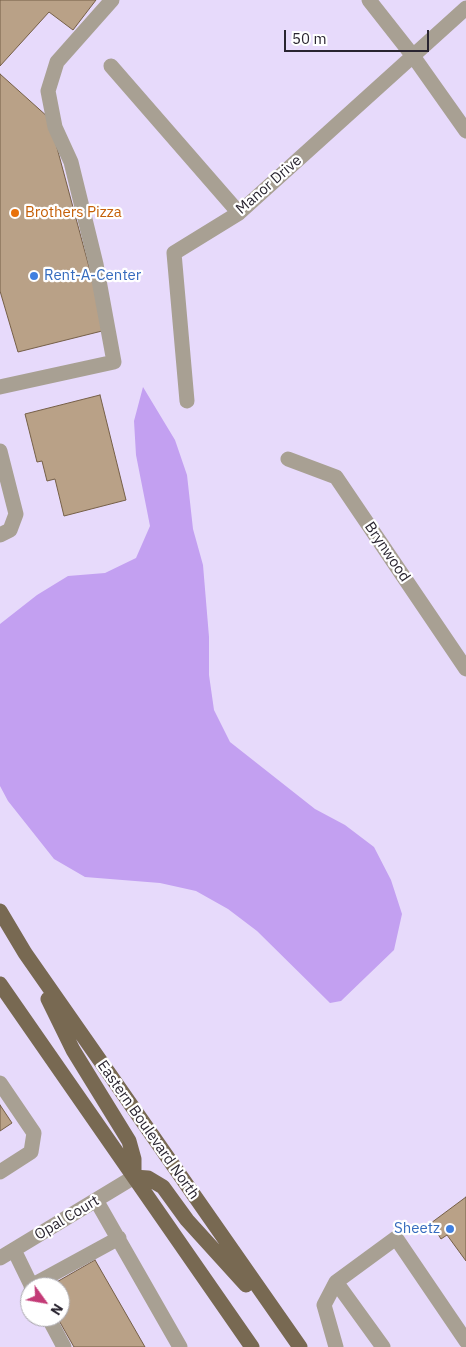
<!DOCTYPE html>
<style>
body{margin:0}
#map{position:relative;width:466px;height:1347px;overflow:hidden;background:#e7dafb;font-family:"IBM Plex Sans",sans-serif}
canvas{display:block}
.north{position:absolute;left:20px;top:1277px;width:50px;height:50px;box-sizing:border-box;background:#fff;border:1px solid #a9a7ac;border-radius:50%;rotate:122deg;font-size:14px;font-weight:700;line-height:20px;text-align:center;color:#292430}
.north::after{content:'';display:block;margin:auto;width:18px;height:22px;background:#c33a76;clip-path:polygon(50% 0,100% 100%,50% 72%,0 100%)}
.scale{position:absolute;left:284px;top:30px;width:145px;height:22px;box-sizing:border-box;border:2px solid #292430;border-top:0;padding-left:6px;font-size:15px;line-height:18px;white-space:nowrap;color:#292430;-webkit-text-stroke:4px #fff;paint-order:stroke}
</style>
<div id="map">
<canvas width="466" height="1347"></canvas>
<div class="north">N</div>
<div class="scale">50 m</div>
</div>
<script>
const context = document.querySelector('canvas').getContext('2d');
context.lineJoin = 'round';
function paint(path, color) { context.fillStyle = color; context.fill(path, 'evenodd'); }
const toPath = rows => new Path2D(rows.map(r => 'M' + r).join(''));
function trace(path, color, width, dash) { context.strokeStyle = color; context.lineWidth = width; context.lineCap = dash ? 'butt' : 'round'; context.setLineDash(dash || []); context.stroke(path); }
function write(font, color, halo, rows, align = 'center') {
  context.font = font + ' "IBM Plex Sans",sans-serif'; context.lineWidth = 4.5; context.setLineDash([]); context.textBaseline = 'middle'; context.strokeStyle = halo; context.fillStyle = color; for (const [text, x, y, turn = 0] of rows) {
    context.save(); context.translate(x, y); context.rotate((+turn || 0) * Math.PI / 180); context.textAlign = isNaN(turn) ? turn : align; if (halo) context.strokeText(text, 0, 0); context.fillText(text, 0, 0); context.restore();
  }
}
const forest = toPath([
 [143,387,175,440,187,475,193,529,203,565,209,637,209,675,214,710,230,742,315,809,345,825,374,847,391,880,402,914,394,950,341,1001,330,1003,257,931,228,909,196,891,160,883,85,877,54,859,8,801,0,786,0,624,37,595,68,576,105,573,136,558,150,526,136,455,134,421]
]);
const building = toPath([
 [0,0,96,0,73,30,49,12,0,66,0,0],
 [0,74,49,118,106,330,18,352,0,291,0,74],
 [100,395,126,500,64,516,55,479,47,481,42,461,37,462,25,414,100,395],
 [0,1105,12,1123,0,1131,0,1105],
 [466,1197,466,1261,447,1235,441,1239,431,1223,466,1197],
 [95,1260,145,1347,74,1347,57,1317,60,1317,60,1287,48,1287,95,1260]
]);
const minor = toPath([
 [369,0,413,56,466,131],
 [111,66,239,213],
 [0,387,114,362,96,264,71,162,55,127,48,91,57,62,112,0],
 [187,401,174,253,239,213,466,8],
 [0,451,16,514,10,530,0,535],
 [288,459,336,477,466,669],
 [0,1083,34,1133,31,1152,0,1172],
 [96,1200,180,1347],
 [14,1250,32,1287],
 [0,1258,134,1177],
 [336,1282,324,1305,336,1347],
 [31,1286,119,1238],
 [48,1317,64,1347],
 [383,1347,336,1282,396,1238,466,1341]
]);
const major = toPath([
 [0,911,25,953,300,1347],
 [0,984,252,1347],
 [48,999,73,1050,129,1141,134,1159,134,1177],
 [134,1177,148,1178,163,1187,187,1220,246,1285]
]);
const markers = [
 [15,213,5,"#e8710a"],
 [34,276,5,"#3f7fe0"],
 [450,1229,5,"#3f7fe0"]
];
const streetNames = [
 ["Manor Drive",269,185,-41],
 ["Brynwood",387,552,56],
 ["Eastern Boulevard North",148,1130,55],
 ["Opal Court",67,1218,-31]
];
const foodNames = [
 ["Brothers Pizza",25,213]
];
const shopNames = [
 ["Rent-A-Center",44,276],
 ["Sheetz",440,1229,"right"]
];
paint(forest, '#c3a0f1');
paint(building, '#b9a187');
trace(building, '#755f47', 1);
trace(minor, '#a8a093', 15);
trace(major, '#786952', 15);
for (const [x, y, r, color] of markers) { const dot = new Path2D(); dot.arc(x, y, r, 0, 2 * Math.PI); context.fillStyle = color; context.fill(dot); trace(dot, '#fff', 2); }
write('15px', '#292430', '#fff', streetNames);
write('15px', '#c56008', '#fff', foodNames, 'left');
write('15px', '#366cbe', '#fff', shopNames, 'left');
</script>
